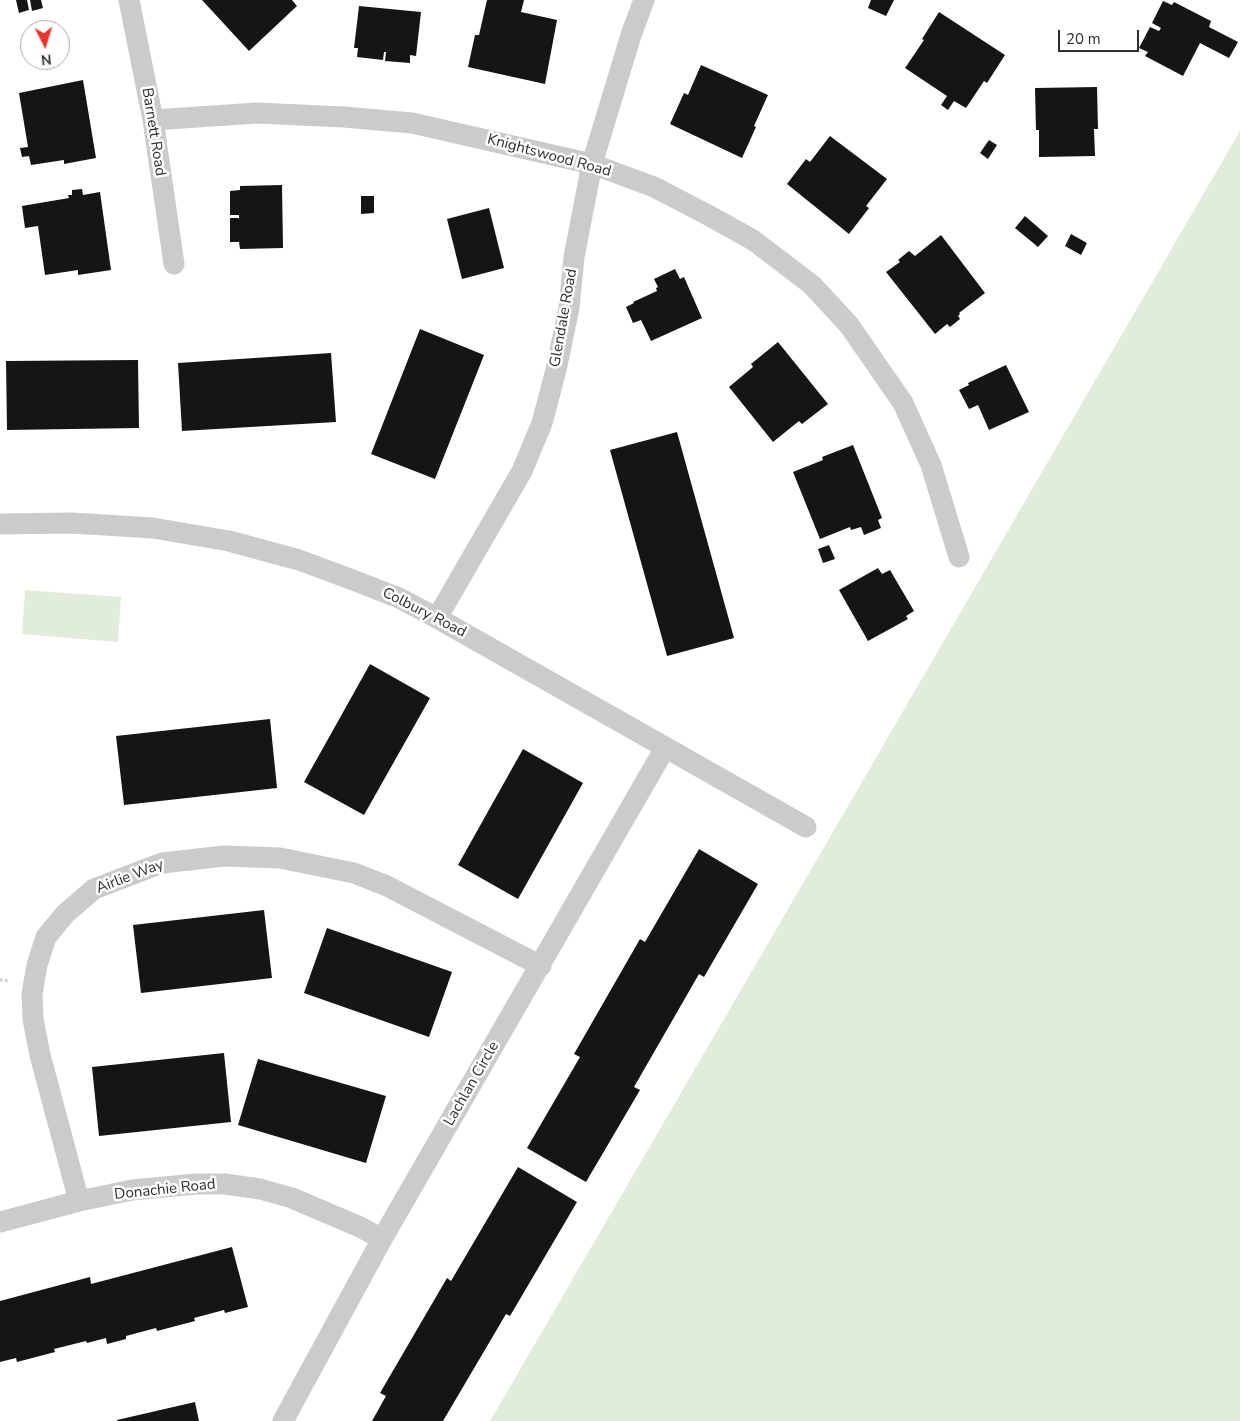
<!DOCTYPE html>
<style>
body{margin:0}
#map{position:relative;width:1240px;height:1421px;overflow:hidden;background:#fff;font-family:"Nunito Sans",sans-serif}
canvas{display:block}
.north{position:absolute;left:20px;top:20px;width:50px;height:50px;box-sizing:border-box;background:#fff;border:1px solid #ababab;border-radius:50%;rotate:175deg;font-size:14px;font-weight:700;line-height:20px;text-align:center;color:#2e2e2e}
.north::after{content:'';display:block;margin:auto;width:18px;height:22px;background:#ee3227;clip-path:polygon(50% 0,100% 100%,50% 72%,0 100%)}
.scale{position:absolute;left:1058px;top:30px;width:81px;height:22px;box-sizing:border-box;border:2px solid #2e2e2e;border-top:0;padding-left:6px;font-size:15px;line-height:18px;white-space:nowrap;color:#2e2e2e;-webkit-text-stroke:4px #fff;paint-order:stroke}
</style>
<div id="map">
<canvas width="1240" height="1421"></canvas>
<div class="north">N</div>
<div class="scale">20 m</div>
</div>
<script>
const context = document.querySelector('canvas').getContext('2d');
context.lineJoin = 'round';
function paint(path, color) { context.fillStyle = color; context.fill(path, 'evenodd'); }
const toPath = rows => new Path2D(rows.map(r => 'M' + r).join(''));
function trace(path, color, width, dash) { context.strokeStyle = color; context.lineWidth = width; context.lineCap = dash ? 'butt' : 'round'; context.setLineDash(dash || []); context.stroke(path); }
function write(font, color, halo, rows, align = 'center') {
  context.font = font + ' "Nunito Sans",sans-serif'; context.lineWidth = 5; context.setLineDash([]); context.textBaseline = 'middle'; context.strokeStyle = halo; context.fillStyle = color; for (const [text, x, y, turn = 0] of rows) {
    context.save(); context.translate(x, y); context.rotate((+turn || 0) * Math.PI / 180); context.textAlign = isNaN(turn) ? turn : align; if (halo) context.strokeText(text, 0, 0); context.fillText(text, 0, 0); context.restore();
  }
}
const green = toPath([
 [1240,131,1240,1421,490,1421,848,806],
 [25,590,121,597,118,642,22,634]
]);
const building = toPath([
 [16,0,27,0,29,10,19,13],
 [30,0,41,0,43,8,32,11],
 [202,0,292,0,297,6,249,51],
 [487,0,524,0,521,12,557,20,545,84,468,67,475,35,479,35],
 [871,0,894,0,886,16,868,8],
 [1163,1,1172,5,1174,2,1211,21,1209,27,1238,42,1229,58,1200,43,1183,76,1145,56,1148,52,1139,48,1150,27,1159,31,1161,28,1152,23],
 [359,6,421,12,416,56,410,55,410,63,385,61,386,52,384,52,383,60,357,57,358,48,354,48],
 [939,12,1005,55,987,83,984,81,966,108,954,101,948,110,941,105,947,96,905,68,924,40,922,39],
 [701,65,768,95,754,126,756,127,742,158,670,124,684,93,688,95],
 [83,80,96,158,64,164,64,160,31,165,29,156,22,157,20,148,28,147,19,93],
 [1097,87,1098,129,1094,129,1095,156,1039,157,1039,130,1036,130,1035,88],
 [830,136,887,179,866,206,869,208,849,234,787,184,806,159,810,162],
 [989,140,997,145,988,159,980,153],
 [282,185,283,248,240,249,239,242,230,242,230,218,239,218,239,215,230,215,230,191,240,190,240,186],
 [82,189,83,195,100,192,111,270,78,275,78,270,45,275,38,226,25,228,22,206,69,198,68,195,72,195,72,190],
 [361,196,374,196,374,213,361,214],
 [489,208,504,268,462,279,447,219],
 [1025,216,1048,236,1038,247,1015,228],
 [1071,234,1087,243,1081,255,1065,246],
 [941,235,985,293,959,313,960,314,958,316,960,319,950,327,947,324,935,334,886,272,900,262,898,260,909,251,915,256],
 [675,269,680,279,684,277,702,318,651,341,641,320,633,323,626,307,634,303,633,302,657,291,656,288,658,287,654,279],
 [420,329,484,355,435,479,371,454],
 [778,342,828,404,802,424,799,421,773,442,729,387,753,367,751,364],
 [331,353,336,422,182,431,178,363],
 [138,360,139,428,7,430,6,361],
 [1006,365,1029,412,989,430,978,405,969,409,959,390,969,385,968,383],
 [677,432,734,638,667,656,610,450],
 [853,445,882,518,878,520,881,528,864,535,861,527,851,530,850,527,820,539,793,472,823,460,822,457],
 [829,545,835,559,823,563,818,549],
 [878,568,882,574,890,570,914,611,906,616,908,619,868,641,839,590],
 [370,664,430,698,364,815,304,782],
 [270,719,277,788,124,805,116,736],
 [523,749,583,783,518,899,458,865],
 [699,849,758,884,704,977,699,974,634,1087,640,1090,586,1182,527,1148,580,1057,574,1054,640,939,645,942],
 [264,910,272,978,141,993,133,925],
 [327,928,452,972,429,1037,304,993],
 [224,1053,231,1122,99,1136,92,1067],
 [258,1059,386,1096,366,1163,238,1125],
 [518,1167,577,1202,510,1316,506,1314,443,1421,372,1421,386,1396,380,1393,447,1278,451,1281],
 [232,1247,248,1307,225,1313,224,1310,194,1318,195,1321,157,1331,156,1328,126,1336,126,1339,107,1344,106,1338,87,1343,86,1341,54,1349,55,1352,17,1362,16,1358,0,1362,0,1301,90,1277,91,1284],
 [195,1402,199,1421,117,1421,117,1420]
]);
const path = toPath([
 [0,980,9,981]
]);
const street = toPath([
 [129,0,153,120,174,264],
 [153,120,257,113,344,117,412,123,592,164,654,187,708,215,753,240,812,285,849,325,903,403,931,465,959,557],
 [0,524,72,523,153,528,229,541,299,560,353,580,399,598,437,618,806,827],
 [437,618,522,471,542,423,556,370,569,308,574,257,592,164,631,35,644,0],
 [79,1201,40,1055,33,1019,32,994,37,965,46,937,65,914,94,889,162,863,224,856,280,858,354,873,387,886,541,966],
 [0,1222,79,1201,132,1190,196,1184,225,1184,260,1189,292,1198,360,1227,382,1239],
 [283,1421,382,1239,665,748]
]);
const streetNames = [
 ["Barnett Road",153,132,81],
 ["Knightswood Road",549,156,15],
 ["Glendale Road",564,318,-80],
 ["Colbury Road",424,613,27],
 ["Airlie Way",130,877,-21],
 ["Lachlan Circle",472,1084,-60],
 ["Donachie Road",165,1190,-6]
];
paint(green, '#e2ecdb');
paint(building, '#151515');
trace(path, '#cbcbcb', 3, [2.5, 2.5]);
trace(street, '#cbcbcb', 21);
write('15px', '#2e2e2e', '#fff', streetNames);
</script>
